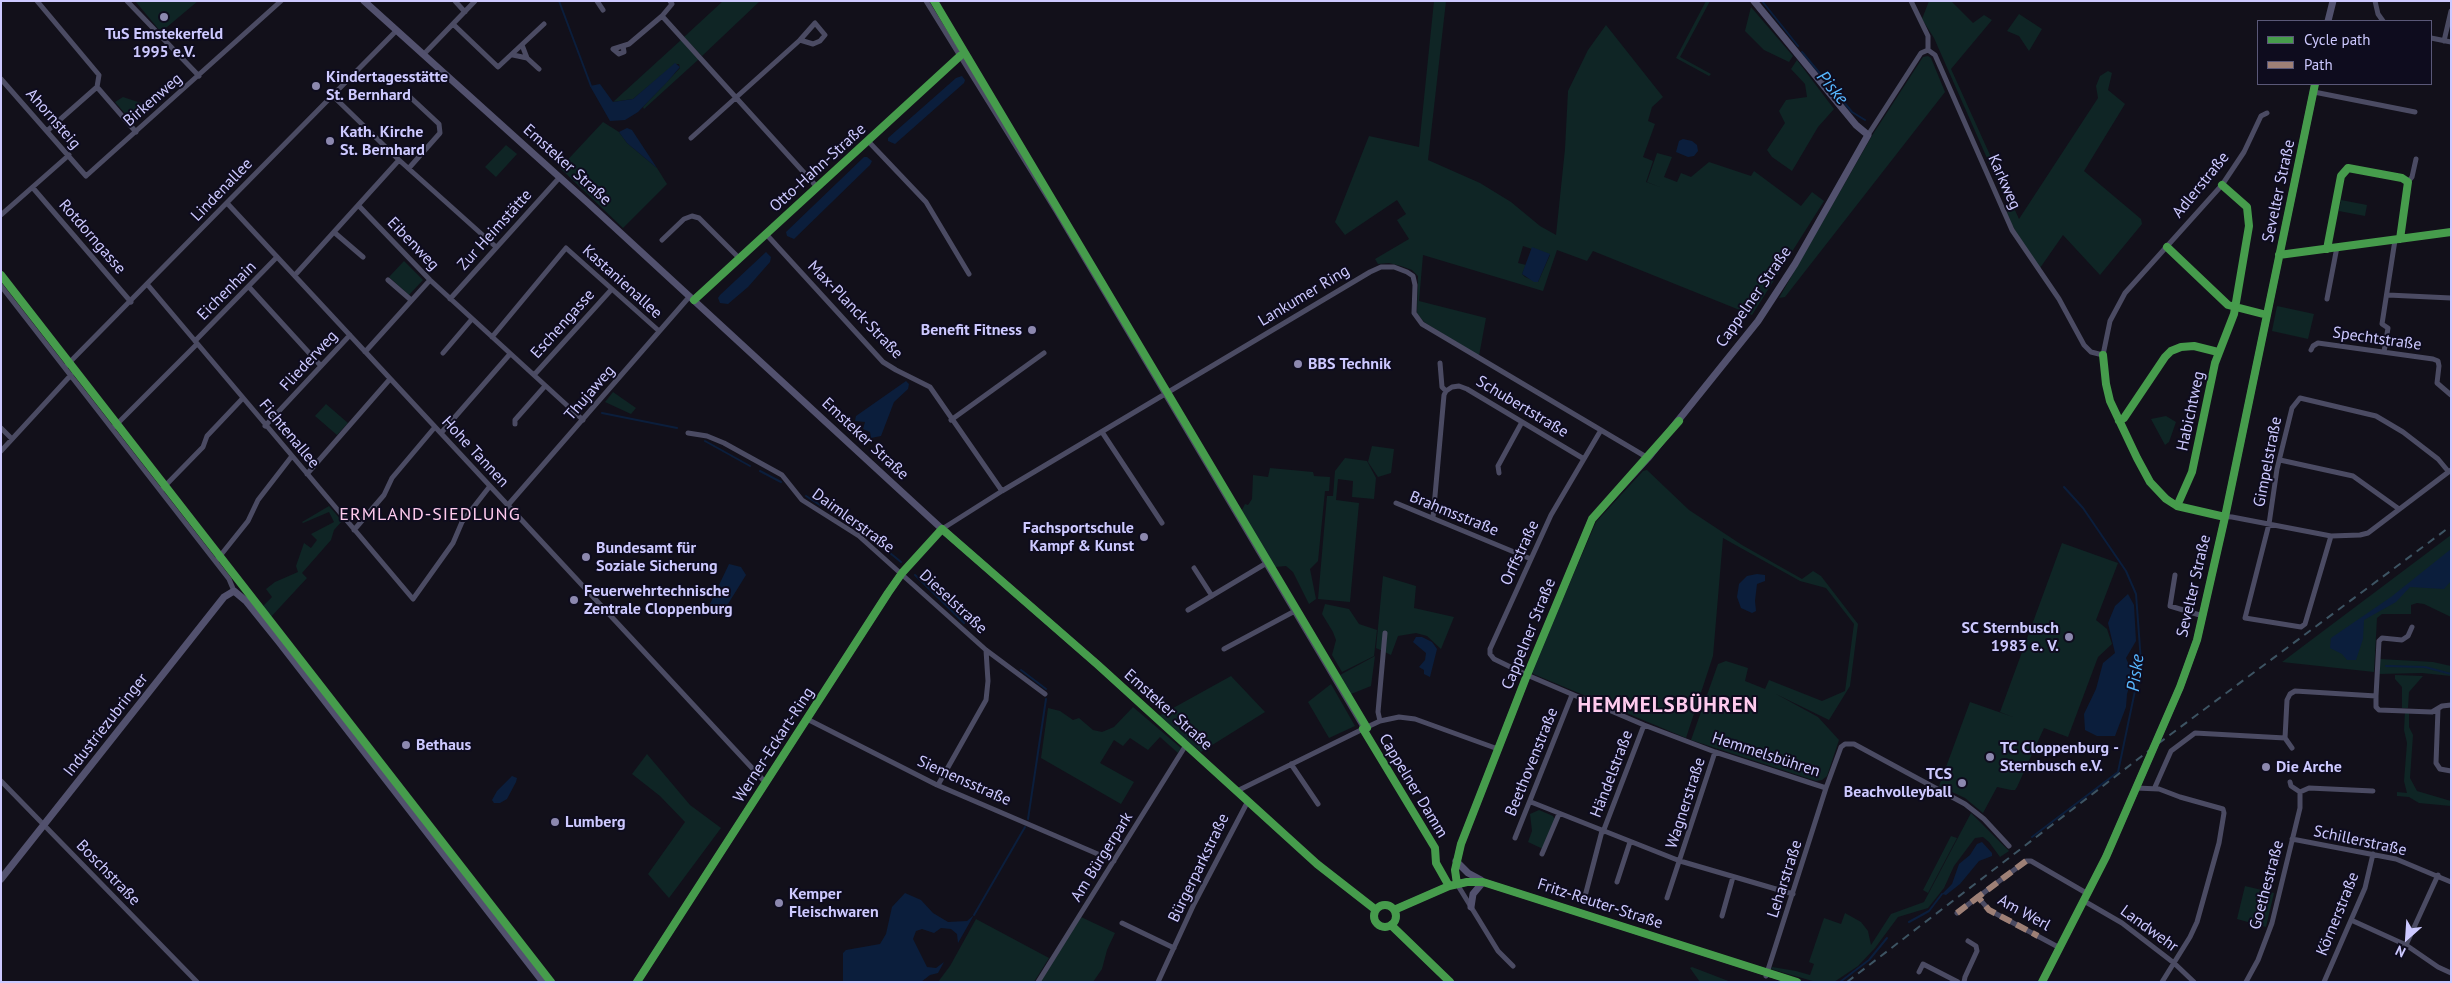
<!DOCTYPE html>
<meta charset="utf-8">
<style>
body{margin:0}
#map{position:relative;width:2452px;height:983px;overflow:hidden;background:#12101a;font-family:"PT Sans",sans-serif}
canvas{display:block}
.frame{position:absolute;inset:0;border:2px solid #cdc9ff;pointer-events:none}
.legend{position:absolute;left:2257px;top:20px;width:175px;height:65px;box-sizing:border-box;background:#0e0c1e;border:1px solid #5a5878;margin:0;padding:6px 9px;list-style:none;font-size:15px;color:#cdc9ff}
.legend li{display:flex;align-items:center;gap:10px;height:25px}
.legend b{width:25px;border:1px solid #5a5878}
.north{position:absolute;left:2382px;top:913px;width:50px;height:50px;-webkit-text-stroke:4px #0e0c1e;paint-order:stroke;rotate:206deg;font-size:14px;font-weight:700;line-height:20px;text-align:center;color:#cdc9ff}
.north::after{content:'';display:block;margin:auto;width:18px;height:22px;background:#cdc9ff;clip-path:polygon(50% 0,100% 100%,50% 72%,0 100%)}
</style>
<div id="map">
<canvas width="2452" height="983"></canvas>
<div class="frame"></div>
<ul class="legend">
<li><b style="height:6px;background:#469c4c"></b>Cycle path</li>
<li><b style="height:6px;background:#9e8076"></b>Path</li>
</ul>
<div class="north">N</div>
</div>
<script>
const context = document.querySelector('canvas').getContext('2d');
context.lineJoin = 'round';
function paint(path, color) { context.fillStyle = color; context.fill(path, 'evenodd'); }
const toPath = rows => new Path2D(rows.map(r => 'M' + r).join(''));
function trace(path, color, width, dash) { context.strokeStyle = color; context.lineWidth = width; context.lineCap = dash ? 'butt' : 'round'; context.setLineDash(dash || []); context.stroke(path); }
function write(font, color, halo, rows, align = 'center') {
  context.font = font + ' "PT Sans",sans-serif'; context.lineWidth = 4; context.setLineDash([]); context.textBaseline = 'middle'; context.strokeStyle = halo; context.fillStyle = color; for (const [text, x, y, turn = 0] of rows) {
    context.save(); context.translate(x, y); context.rotate((+turn || 0) * Math.PI / 180); context.textAlign = isNaN(turn) ? turn : align; if (halo) context.strokeText(text, 0, 0); context.fillText(text, 0, 0); context.restore();
  }
}
const green = toPath([
 [135,1,198,1,161,32],
 [723,1,760,1,702,56,684,37],
 [1434,1,1446,1,1428,160,1480,183,1511,202,1540,226,1556,235,1565,149,1568,91,1588,50,1606,25,1663,97,1652,107,1648,121,1655,124,1643,157,1653,161,1646,182,1660,187,1647,182,1657,153,1672,157,1664,177,1677,182,1681,173,1691,177,1709,162,1751,176,1754,171,1801,206,1812,192,1824,201,1752,315,1593,251,1587,261,1557,250,1543,291,1423,255,1419,301,1486,318,1479,356,1424,322,1417,313,1418,276,1412,270,1401,266,1389,263,1378,264,1375,259,1409,239,1397,220,1406,214,1397,200,1345,235,1335,222,1369,136,1419,147],
 [1523,246,1550,255,1538,282,1525,277,1522,274,1526,265,1518,263],
 [1706,1,1710,1,1680,57,1711,74,1709,76,1676,58],
 [1929,1,1951,1,1973,23,1984,15,1992,20,1951,69,2019,219,2098,98,2096,86,2100,76,2108,71,2112,73,2108,90,2125,104,2084,171,2141,219,2142,224,2100,275,2063,235,2040,268,2024,245,2012,225,2007,213,2009,208,1934,38,1922,19],
 [1751,7,1793,56,1789,62,1764,50,1745,31],
 [2019,14,2042,29,2029,51,2019,36,2007,31],
 [681,40,699,59,644,109,643,107,680,68,679,64,675,64,633,99,613,102],
 [1928,56,1931,58,1945,92,1785,297,1779,298,1873,134,1923,57],
 [1797,60,1834,109,1818,127,1792,171,1772,157,1767,150,1785,123,1779,111,1786,100,1807,97,1805,84,1791,69],
 [123,97,153,107,134,124,115,102],
 [603,122,619,132,627,143,657,168,667,184,623,228,560,168],
 [506,145,517,154,496,177,485,167],
 [2341,200,2367,205,2365,216,2339,211],
 [404,261,423,280,409,295,389,277],
 [2277,306,2314,314,2308,339,2272,331],
 [613,392,636,408,631,414,605,402],
 [326,404,348,423,337,435,315,416],
 [2166,416,2176,422,2169,442,2165,445,2151,419],
 [1372,446,1394,449,1391,473,1378,477,1368,462],
 [1345,458,1367,461,1376,478,1374,499,1352,497,1353,481,1338,479,1336,500,1359,503,1350,602,1318,599,1327,496,1333,496,1335,471],
 [1270,468,1313,472,1314,476,1330,477,1329,491,1325,491,1318,561,1310,569,1316,599,1309,604,1293,572,1286,566,1275,567,1241,512,1245,504,1248,505,1252,499,1253,475,1268,477],
 [1647,470,1689,510,1742,545,1802,579,1813,571,1821,576,1858,624,1850,686,1829,720,1776,694,1818,717,1839,740,1827,776,1822,780,1816,781,1691,740,1718,664,1726,661,1748,668,1745,681,1765,689,1769,680,1822,701,1845,691,1854,624,1826,588,1800,581,1723,538,1713,656,1686,738,1531,673,1596,522,1643,471],
 [329,506,342,521,334,530,331,540,302,573,307,578,269,619,261,608,272,597,266,589,275,582,298,572,296,566,304,543,311,548,317,540,311,534,334,522,329,512,303,523,302,522],
 [2451,535,2451,617,2424,604,2417,603,2411,605,2411,614,2382,614,2377,618,2374,672,2282,662],
 [2062,543,2118,563,2096,620,2107,629,2112,644,2098,657,2068,737,2044,728,2017,787,2015,790,2011,790,1997,787,1983,813,1965,798,1939,786,1970,702,2013,717,2000,712],
 [1383,576,1416,586,1414,608,1454,617,1441,649,1427,636,1416,633,1398,636,1391,655,1376,648],
 [1325,604,1349,609,1359,624,1377,630,1374,656,1342,672,1332,655,1336,640,1333,632,1322,614],
 [1375,656,1371,686,1351,694,1340,675],
 [2380,659,2433,662,2451,666,2451,676,2422,673,2379,674],
 [2395,675,2423,676,2409,692,2408,708,2402,708,2402,687,2395,679],
 [1231,676,1265,712,1201,752,1157,717],
 [1331,684,1355,726,1329,738,1308,702],
 [1133,707,1181,748,1178,753,1160,737,1148,750,1130,738,1123,746,1114,740,1100,763,1134,782,1121,804,1041,758,1048,708,1060,711,1073,720,1079,718,1093,730,1102,732,1114,727],
 [2405,712,2409,712,2409,727,2413,735,2410,778,2417,791,2451,801,2451,806,2419,803,2409,797,2397,796,2397,792,2407,793,2404,781,2407,743,2404,730],
 [647,754,690,805,721,828,669,898,648,874,685,822,660,796,632,774],
 [1539,810,1553,816,1555,820,1543,849,1528,842,1532,831,1530,814],
 [1971,813,2009,851,2000,857,1989,842,1983,837,1975,838,1954,866,1944,888,1928,908,1898,917,1875,948,1858,966,1834,982,1816,982,1771,969,1772,967,1796,971,1810,975,1814,964,1809,962,1824,918,1841,924,1845,913,1861,922,1868,931,1871,945,1891,914,1924,902],
 [1951,836,1957,838,1928,893,1923,890],
 [2245,886,2274,893,2266,927,2237,919],
 [1081,917,1115,933,1107,950,1102,969,1093,982,1040,982],
 [976,919,1049,958,1034,982,938,982,950,966],
 [1692,967,1731,982,1700,982,1690,968]
]);
const water = toPath([
 [675,63,680,67,668,81,638,112,625,120,610,121,590,86,600,84,613,102,633,99],
 [962,76,965,80,964,83,895,144,888,141,888,138,956,78],
 [627,128,632,130,657,168,627,143,619,132],
 [1683,139,1692,141,1697,145,1698,151,1694,156,1688,157,1676,152,1679,141],
 [864,157,867,157,872,161,870,165,794,239,787,236,786,232],
 [1532,247,1550,254,1538,282,1534,282,1522,274],
 [766,252,771,257,770,262,748,287,728,304,720,303,718,298,720,295],
 [906,381,909,384,908,389,894,402,881,436,871,438,870,432,863,429,865,422,855,421,856,416],
 [2451,549,2451,581,2444,589,2410,587,2396,602,2364,620,2363,639,2356,660,2347,660,2342,654,2330,648,2331,638,2391,597],
 [729,564,741,567,746,575,723,612,714,611,710,604],
 [1757,574,1765,575,1765,581,1757,584,1755,601,1756,611,1752,613,1741,608,1737,597,1739,584,1747,576],
 [2128,594,2134,605,2136,641,2126,658,2133,675,2127,694,2126,707,2115,736,2097,736,2085,730,2084,714,2096,689,2103,663,2115,653,2108,623,2115,606],
 [1416,637,1422,637,1432,642,1437,649,1430,677,1424,674,1424,670,1419,667,1425,660,1426,653,1413,642],
 [512,776,517,778,516,782,507,799,500,803,494,803,492,800,497,791],
 [1982,842,1992,853,1992,856,1979,861,1960,884,1946,895,1942,894,1952,884,1959,864,1970,855,1977,844],
 [905,893,921,900,933,913,948,922,967,921,974,915,958,943,957,934,951,929,941,928,934,933,922,929,916,931,913,939,927,967,936,968,944,962,938,973,930,975,921,982,843,982,843,953,846,950,880,944,886,934,892,907]
]);
const stream = toPath([
 [559,1,591,86],
 [1762,1,1798,46],
 [1802,52,1852,112,1865,120],
 [965,57,1028,162],
 [602,413,677,428],
 [705,441,750,466],
 [760,471,781,482],
 [806,496,820,505],
 [830,511,836,514],
 [845,519,857,526,901,562],
 [915,575,964,623],
 [2386,666,2425,667,2451,674],
 [1021,670,1046,689],
 [1028,819,1046,699],
 [2032,837,2118,772,2141,662,2136,594,2126,571,2083,508,2064,487],
 [974,915,1025,827],
 [1909,922,1929,911,1942,894],
 [1840,982,1869,960,1887,938]
]);
const street = toPath([
 [37,1,99,75,97,87,136,132],
 [127,1,199,76],
 [455,1,465,12],
 [597,1,603,10],
 [670,1,672,4,662,16,817,187],
 [926,1,1056,211,1435,848,1436,863],
 [1911,1,1928,36,1928,50],
 [2375,1,2378,14,2383,21],
 [453,24,498,67,544,24],
 [2431,38,2451,42],
 [2444,41,2451,11],
 [522,45,527,58],
 [623,46,624,52,619,54,613,49,629,44,662,16],
 [1928,50,1935,55,2012,230,2059,299,2084,345,2091,352,2103,355],
 [423,55,475,1],
 [513,55,527,58,539,69],
 [1,79,86,176,281,1],
 [2314,92,2415,112],
 [403,94,409,96,439,124,440,133,409,168],
 [332,95,399,160,496,247],
 [2267,113,2261,116,2244,152,2222,185,2125,293,2110,321,2103,355,2106,384,2110,401,2137,458,2155,488,2177,506,2216,516,2232,517,2331,536,2360,535,2368,533,2451,470],
 [47,131,97,87],
 [1868,135,1921,53,1928,50],
 [691,138,800,40,813,44,820,41,825,35,815,23,800,40],
 [868,141,926,202,969,274],
 [2408,182,2412,177,2416,159],
 [33,188,131,302],
 [227,203,766,783],
 [359,206,430,280,583,420],
 [1,215,69,155],
 [335,233,363,257],
 [766,234,883,362,896,370,930,387,1002,491],
 [662,240,684,219,692,216,699,218,739,258],
 [2167,247,2228,305,2267,315],
 [2327,249,2341,176,2348,168,2402,178,2408,182,2400,239],
 [2279,255,2451,232],
 [295,275,399,160],
 [388,280,411,300],
 [147,284,413,599,453,543,462,522,490,486],
 [1,286,229,579,234,591],
 [249,287,321,366],
 [2388,295,2451,298],
 [450,299,560,177],
 [2327,299,2337,247],
 [694,300,960,56],
 [492,337,566,248,659,331],
 [195,341,277,257],
 [2311,350,2313,346,2318,343,2433,359,2438,361,2439,366,2437,383,2451,395],
 [365,352,430,280],
 [2384,352,2388,328,2382,324,2395,240],
 [443,353,472,319],
 [1440,363,1442,387,1446,391],
 [65,367,396,31],
 [534,375,611,290],
 [951,420,1044,353],
 [2119,421,2124,418,2165,357,2171,351,2181,347,2194,346,2218,352],
 [515,424,515,420,545,386],
 [265,426,350,335],
 [1,428,12,439],
 [113,428,197,344],
 [1601,430,1551,515,1490,649,1490,654,1494,659,1527,675,1644,725,1715,752,1826,788],
 [1102,432,1162,523],
 [441,433,510,354],
 [688,433,707,436,724,443,782,475,802,500,859,536,986,650,1045,694],
 [1,451,71,375],
 [2280,460,2353,476,2399,509],
 [1499,473,1498,466,1522,422],
 [307,474,390,379],
 [161,490,203,447,207,436,243,398],
 [1396,503,1531,559],
 [508,505,690,296],
 [2177,506,2192,472,2215,363,2234,314,2249,226,2247,207,2222,185],
 [1433,518,1444,395,1446,391,1452,387,1459,386,1467,389,1584,459],
 [942,529,1002,491,1370,272,1381,267,1394,267,1407,272,1413,276,1415,285,1414,313,1422,324,1648,458],
 [354,530,384,495,392,478,435,427],
 [2331,536,2305,624,2301,627,2245,618,2269,524,2277,469,2292,408,2300,398,2376,416,2403,432,2438,459,2448,471],
 [216,561,248,521,258,500,292,456],
 [1194,568,1212,596],
 [2175,575,2170,606,2203,616],
 [1188,610,1265,564],
 [1224,649,1293,612],
 [2376,696,2379,641,2382,638,2402,640,2408,636,2412,627],
 [2438,709,2436,763,2440,769,2451,771],
 [807,719,937,785,1114,861],
 [1380,721,1378,712,1385,633],
 [2292,748,2285,738,2287,700,2290,694,2295,691,2376,696,2376,707,2379,710,2432,712,2442,706,2451,705],
 [1291,764,1318,804],
 [1,781,197,982],
 [938,785,986,700,988,681,986,650],
 [2155,787,2171,751,2195,733,2285,738],
 [2136,788,2159,789,2180,797,2223,809,2224,813,2219,843,2197,922,2190,937,2162,982],
 [1237,791,1363,729,1380,721,1399,717,1415,719,1498,749],
 [2300,792,2309,788,2373,791],
 [1531,802,1680,861,1793,894],
 [1603,832,1644,725],
 [1515,838,1572,695],
 [2292,839,2396,859,2451,882],
 [1542,854,1559,814],
 [1617,882,1630,842],
 [1457,884,1498,951,1513,966],
 [1667,898,1715,752],
 [1584,900,1602,831],
 [2084,901,2122,923,2174,963,2194,982],
 [1957,913,1978,897],
 [1722,916,1733,877],
 [2351,920,2406,945,2438,967,2451,973],
 [1122,923,1174,948],
 [2406,945,2438,875],
 [2060,948,1989,910,1978,897,2026,861,2031,861,2088,894],
 [1919,972,1923,964,1958,982],
 [1766,976,1826,788,1841,747,1845,744,1854,744,1965,804,1984,819,2009,846],
 [1038,982,1186,745],
 [1158,982,1194,904,1248,801],
 [1964,982,1965,977,1977,951,1976,946,1968,941],
 [2246,982,2258,960,2272,923,2300,808,2300,792,2291,786,2290,782],
 [2324,982,2365,888,2373,854]
]);
const secondary = toPath([
 [364,1,587,202,942,529,1098,665,1317,864,1376,910],
 [2328,21,2333,1],
 [1456,861,1468,873,1481,880],
 [1,879,224,597,234,591,246,601,279,642,543,982],
 [1457,884,1455,870,1461,844,1527,675,1592,519,1648,458,1758,321,1795,264,1868,135,1856,125,1754,1],
 '1374 916a11 11 0 1 1 22 0a11 11 0 1 1-22 0Z',
 [1471,907,1473,894,1483,882],
 [1394,910,1449,886,1467,882,1483,882,1759,970],
 [1391,925,1450,982],
 [637,982,888,593,902,573,942,529],
 [2042,982,2106,857,2180,687,2197,640,2225,517,2315,84]
]);
const rail = toPath([
 [1847,982,2159,743,2451,526]
]);
const secondaryBridge = toPath([
 [1759,970,1797,982]
]);
const quiet = toPath([
 [2026,861,1978,897,1989,910,2038,936],
 [1957,913,1978,897]
]);
const cycleway = toPath([
 [934,1,1367,728,1363,729,1435,848,1436,863,1449,886],
 [2167,247,2228,305,2267,315],
 [2327,249,2341,176,2348,168,2402,178,2408,182,2400,239],
 [2279,255,2451,232],
 [1,275,551,982],
 [694,300,960,56],
 [2103,355,2106,384,2110,401,2137,458,2150,482,2166,499,2177,506,2225,517],
 [2119,421,2124,418,2165,357,2171,351,2181,347,2194,346,2218,352],
 [2177,506,2192,472,2215,363,2234,314,2249,226,2247,207,2222,185],
 [1457,884,1455,870,1461,844,1527,675,1592,519,1679,421],
 '1374 916a11 11 0 1 1 22 0a11 11 0 1 1-22 0Z',
 [1394,910,1449,886,1467,882,1483,882,1797,982],
 [1391,925,1450,982],
 [637,982,888,593,902,573,942,529,1098,665,1317,864,1376,910],
 [2042,982,2106,857,2180,687,2197,640,2225,517,2315,84]
]);
const markers = [
 [164,17,5,"#8c88af"],
 [316,86,5,"#8c88af"],
 [330,141,5,"#8c88af"],
 [1032,330,5,"#8c88af"],
 [1298,364,5,"#8c88af"],
 [1144,537,5,"#8c88af"],
 [586,557,5,"#8c88af"],
 [574,600,5,"#8c88af"],
 [2069,637,5,"#8c88af"],
 [406,745,5,"#8c88af"],
 [1990,757,5,"#8c88af"],
 [2266,767,5,"#8c88af"],
 [1962,783,5,"#8c88af"],
 [555,822,5,"#8c88af"],
 [779,903,5,"#8c88af"]
];
const poiNames = [
 ["TuS Emstekerfeld",164,34,"center"],
 ["1995 e.V.",164,52,"center"],
 ["Kindertagesstätte",326,77],
 ["St. Bernhard",326,95],
 ["Kath. Kirche",340,132],
 ["St. Bernhard",340,150],
 ["Benefit Fitness",1022,330,"right"],
 ["BBS Technik",1308,364],
 ["Fachsportschule",1134,528,"right"],
 ["Kampf & Kunst",1134,546,"right"],
 ["Bundesamt für",596,548],
 ["Soziale Sicherung",596,566],
 ["Feuerwehrtechnische",584,591],
 ["Zentrale Cloppenburg",584,609],
 ["SC Sternbusch",2059,628,"right"],
 ["1983 e. V.",2059,646,"right"],
 ["Bethaus",416,745],
 ["TC Cloppenburg -",2000,748],
 ["Sternbusch e.V.",2000,766],
 ["Die Arche",2276,767],
 ["TCS",1952,774,"right"],
 ["Beachvolleyball",1952,792,"right"],
 ["Lumberg",565,822],
 ["Kemper",789,894],
 ["Fleischwaren",789,912]
];
const streetNames = [
 ["Birkenweg",153,100,-41],
 ["Ahornsteig",53,119,49],
 ["Emsteker Straße",567,165,42],
 ["Otto-Hahn-Straße",818,168,-42],
 ["Karkweg",2004,182,66],
 ["Adlerstraße",2201,185,-51],
 ["Lindenallee",222,190,-46],
 ["Sevelter Straße",2279,191,-78],
 ["Zur Heimstätte",495,230,-48],
 ["Rotdorngasse",92,237,49],
 ["Eibenweg",413,244,46],
 ["Kastanienallee",622,282,42],
 ["Eichenhain",227,291,-45],
 ["Lankumer Ring",1304,296,-31],
 ["Cappelner Straße",1754,297,-55],
 ["Max-Planck-Straße",855,310,46],
 ["Eschengasse",563,324,-48],
 ["Spechtstraße",2377,339,8],
 ["Fliederweg",309,361,-47],
 ["Thujaweg",590,393,-49],
 ["Schubertstraße",1522,407,31],
 ["Habichtweg",2191,411,-78],
 ["Fichtenallee",289,434,50],
 ["Emsteker Straße",865,439,43],
 ["Hohe Tannen",475,452,47],
 ["Gimpelstraße",2268,462,-79],
 ["Brahmsstraße",1454,514,22],
 ["Daimlerstraße",853,521,36],
 ["Orffstraße",1520,553,-65],
 ["Sevelter Straße",2194,586,-77],
 ["Dieselstraße",953,602,43],
 ["Cappelner Straße",1529,634,-68],
 ["Emsteker Straße",1168,710,42],
 ["Industriezubringer",106,725,-52],
 ["Werner-Eckart-Ring",774,745,-57],
 ["Hemmelsbühren",1766,755,18],
 ["Beethovenstraße",1532,762,-68],
 ["Händelstraße",1612,774,-69],
 ["Siemensstraße",964,781,24],
 ["Cappelner Damm",1413,786,59],
 ["Wagnerstraße",1686,803,-72],
 ["Schillerstraße",2360,841,12],
 ["Am Bürgerpark",1102,857,-58],
 ["Bürgerparkstraße",1199,868,-64],
 ["Boschstraße",108,873,46],
 ["Leharstraße",1785,879,-72],
 ["Goethestraße",2267,885,-75],
 ["Fritz-Reuter-Straße",1600,904,18],
 ["Am Werl",2024,913,29],
 ["Körnerstraße",2338,914,-68],
 ["Landwehr",2149,929,36]
];
const waterNames = [
 ["Piske",1832,88,50],
 ["Piske",2136,673,-83]
];
const neighbourhoodNames = [
 ["ERMLAND-SIEDLUNG",430,515]
];
const districtNames = [
 ["HEMMELSBÜHREN",1668,706]
];
paint(green, '#0f2525');
paint(water, '#0b1e3c');
trace(stream, '#0b1e3c', 2);
trace(street, '#4b4b63', 5);
trace(secondary, '#52516e', 7);
trace(rail, '#3d5463', 2, [8, 6]);
trace(secondaryBridge, '#52516e', 7);
trace(quiet, '#9e8076', 6, [12, 6]);
trace(cycleway, '#469c4c', 8);
for (const [x, y, r, color] of markers) { const dot = new Path2D(); dot.arc(x, y, r, 0, 2 * Math.PI); context.fillStyle = color; context.fill(dot); trace(dot, '#0e0c1e', 2); }
write('bold 16px', '#cdc9ff', '#0e0c1e', poiNames, 'left');
write('16px', '#cdc9ff', '#0e0c1e', streetNames);
write('italic 18px', '#57b7ff', '#0e0c1e', waterNames);
context.letterSpacing = '1px';
write('18px', '#ffcbee', '#0e0c1e', neighbourhoodNames);
context.letterSpacing = '0px';
context.letterSpacing = '1px';
write('bold 21px', '#ffcbee', '#0e0c1e', districtNames);
context.letterSpacing = '0px';
</script>
